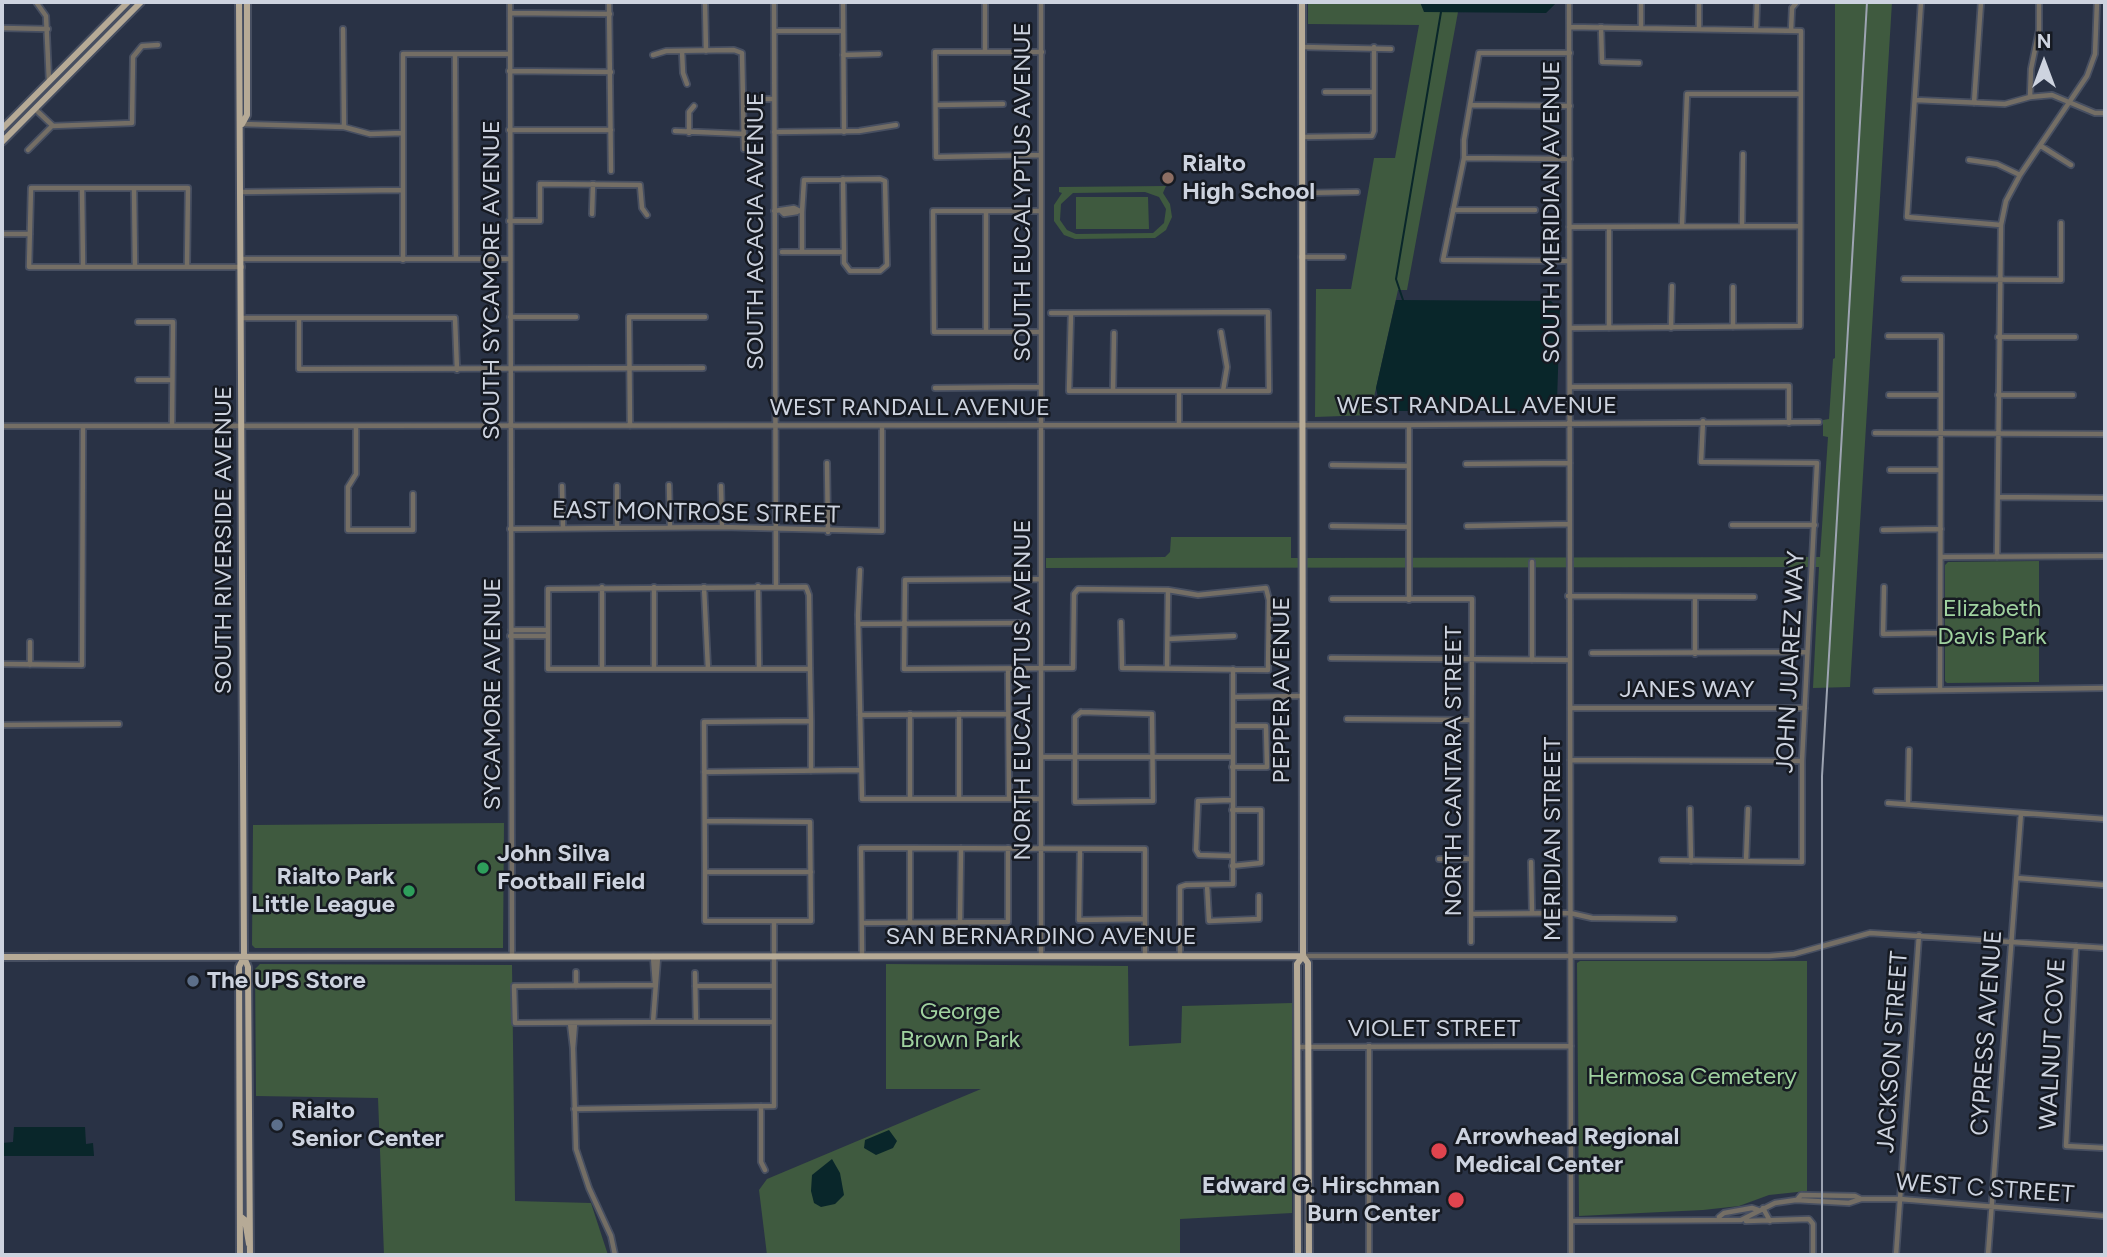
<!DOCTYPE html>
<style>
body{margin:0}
#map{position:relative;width:2107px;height:1257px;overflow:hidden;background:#293245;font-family:Figtree,sans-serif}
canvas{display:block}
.frame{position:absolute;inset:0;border:4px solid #cdd3df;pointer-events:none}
.north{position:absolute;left:2009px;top:28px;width:70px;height:70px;-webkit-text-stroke:5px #161a22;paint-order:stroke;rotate:0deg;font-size:19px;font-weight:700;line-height:28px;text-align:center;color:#cdd3df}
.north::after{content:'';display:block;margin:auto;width:24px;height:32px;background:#cdd3df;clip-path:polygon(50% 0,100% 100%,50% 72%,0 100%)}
</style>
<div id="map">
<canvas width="2107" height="1257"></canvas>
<div class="frame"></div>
<div class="north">N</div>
</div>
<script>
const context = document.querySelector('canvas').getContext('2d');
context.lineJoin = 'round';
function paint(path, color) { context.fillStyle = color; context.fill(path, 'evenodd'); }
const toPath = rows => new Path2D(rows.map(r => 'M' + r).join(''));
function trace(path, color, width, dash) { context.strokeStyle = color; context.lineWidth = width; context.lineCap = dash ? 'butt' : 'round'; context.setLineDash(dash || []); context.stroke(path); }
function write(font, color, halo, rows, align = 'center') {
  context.font = font + ' Figtree,sans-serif'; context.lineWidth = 5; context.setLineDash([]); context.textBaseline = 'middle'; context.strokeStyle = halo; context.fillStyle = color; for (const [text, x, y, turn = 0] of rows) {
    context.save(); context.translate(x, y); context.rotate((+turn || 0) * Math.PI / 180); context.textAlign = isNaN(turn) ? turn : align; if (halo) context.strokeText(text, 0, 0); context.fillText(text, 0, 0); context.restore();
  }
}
const green = toPath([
 [1308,2,1420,2,1425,12,1458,12,1407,290,1398,290,1370,415,1315,417,1316,289,1351,289,1374,158,1395,158,1419,25,1308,24],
 [1835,2,1892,2,1850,687,1813,688,1819,567,1046,568,1046,558,1165,557,1170,552,1171,537,1291,537,1291,558,1820,557,1828,437,1823,436,1823,420,1829,419,1833,359,1835,358],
 [1166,186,1163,193,1170,204,1172,217,1166,230,1155,238,1075,239,1064,235,1054,221,1054,205,1062,193,1059,192,1059,187],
 [1145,192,1159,197,1166,209,1164,223,1153,233,1076,234,1067,230,1060,220,1061,204,1073,193],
 [1076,197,1148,197,1149,229,1076,229],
 [2039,561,2039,682,1947,683,1945,681,1945,565,1948,562],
 [504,823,503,948,255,948,252,945,253,825],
 [1580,961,1807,961,1807,1191,1769,1195,1739,1206,1703,1210,1579,1216,1577,963],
 [260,964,512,965,515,1201,591,1203,608,1255,384,1255,378,1098,256,1096,255,969],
 [886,964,1128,966,1129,1046,1181,1043,1182,1006,1292,1003,1292,1213,1180,1219,1180,1255,767,1255,759,1190,767,1179,981,1089,886,1089]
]);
const water = toPath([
 [1420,2,1557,2,1546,13,1424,12],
 [1396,300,1551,301,1560,310,1557,401,1549,411,1394,411,1379,402,1376,388],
 [14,1127,85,1127,86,1144,93,1143,94,1156,2,1156,2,1143,13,1142],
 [889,1130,897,1141,893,1148,876,1155,864,1148,865,1140],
 [832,1159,840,1173,844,1195,835,1204,821,1207,814,1203,811,1191,812,1175]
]);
const stream = toPath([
 [1403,300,1396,279,1441,12],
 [2,1252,5,1255]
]);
const minor = toPath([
 [36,2,46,16,49,81],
 [510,2,512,956],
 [609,2,611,171],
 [705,2,706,51],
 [774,2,776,586],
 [843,2,844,132],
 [985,2,985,52],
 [1569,2,1571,1255],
 [1641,2,1641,28],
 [1921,2,1907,217,2001,225],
 [510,13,610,14],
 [1569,27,1801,31,1800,326,1571,328],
 [1601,27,1602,62,1639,63],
 [2,28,48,29],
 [343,29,344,127],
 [1699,29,1699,2],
 [1756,30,1757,2],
 [774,31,843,31],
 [1791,31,1792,8,1797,2],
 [1302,47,1391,49],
 [682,51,683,73,687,84],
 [455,54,456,259],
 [653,55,666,51,734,50,742,53,744,149],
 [843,55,879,54],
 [509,71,611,72],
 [1325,92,1374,92],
 [2030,97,2031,69,2039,30,2039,2],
 [744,99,774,99],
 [1916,100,2005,104,2030,97,2052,95,2095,113,2105,113],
 [1974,103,1981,2],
 [936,105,1003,104],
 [1470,105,1570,106],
 [35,109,52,125],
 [242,124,344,127,370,134,403,133],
 [509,130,611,130],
 [675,131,744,134],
 [774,132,859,131,896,125],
 [689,133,689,112,694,106],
 [1302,137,1372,136,1374,131,1374,47],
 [2041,146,2071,165],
 [28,150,52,126,132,123,133,57,142,46,158,45],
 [1039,155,936,157,935,52,1042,52],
 [1464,158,1570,159],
 [1969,160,1997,164,2020,175],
 [843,179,844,252],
 [82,188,83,266],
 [134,188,135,267],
 [242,192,402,190],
 [1303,193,1357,192],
 [1453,210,1535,210],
 [774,211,794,208,802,212,802,252,844,252,844,263,850,271,880,271,887,265,885,181,880,179,804,180,802,212],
 [781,211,784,214,797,212],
 [592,214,593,184],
 [509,221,540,221,540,184,640,185,642,208,647,215],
 [1682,225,1687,94,1799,94],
 [1742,226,1743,154],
 [1569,227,1800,226],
 [1609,228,1609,328],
 [2,234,30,234],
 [782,252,802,252],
 [1301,257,1343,257],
 [242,259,509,259],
 [403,260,403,54,510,54],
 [1568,261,1443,260,1464,158,1464,140,1479,53,1570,53],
 [187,267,188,188,31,188,29,267,242,267],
 [1904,279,2061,280,2061,223],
 [1733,287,1733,327],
 [1051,313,1071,313,1268,312,1269,391,1069,391,1071,313],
 [510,317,576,317],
 [242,318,455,318,457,370],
 [299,319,299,369,703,368],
 [138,322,173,322,172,426],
 [1671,328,1672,286],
 [986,332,986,211],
 [1039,332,934,332,933,211,1040,211],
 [1221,332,1227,367,1223,391],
 [1888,336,1941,336,1940,690],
 [1998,337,2075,337],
 [138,380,172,380],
 [1570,387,1789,386,1789,423],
 [935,388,1039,387],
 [1113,391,1114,333],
 [1179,391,1179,424],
 [1889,395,1940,395],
 [1998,395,2073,395],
 [1409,425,1409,600],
 [2,426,1409,425,1819,422],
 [356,426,356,474,348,487,348,530,413,530,413,494],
 [630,426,629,317,705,317],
 [1875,433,2105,434],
 [827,463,828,532],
 [1466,464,1570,463],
 [1332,465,1409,466],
 [1890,470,1940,470],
 [669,485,670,527],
 [562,486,563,528],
 [721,486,722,527],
 [1998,497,2105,498],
 [1732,525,1815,525],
 [1332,526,1409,527],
 [1467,526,1569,524],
 [617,527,617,486],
 [510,529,722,527,882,531,882,426],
 [1883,530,1941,529],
 [1941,557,2105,556],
 [1997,557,2001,225,2006,201,2020,175,2087,76,2095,54,2097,2],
 [860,570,858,615,862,799,1041,799],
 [1040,579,905,580,904,669,1073,668,1074,594,1078,589,1168,590,1198,595,1266,588,1269,600,1268,670,1122,668,1121,622],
 [758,586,759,669],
 [602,587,602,668],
 [654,587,654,668],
 [704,587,708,669],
 [1884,587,1883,634,1941,633],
 [1568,596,1754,597],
 [1332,599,1472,599,1471,942],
 [858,624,1021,623],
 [511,630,548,630],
 [510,636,548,636],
 [1168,639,1234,636],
 [30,642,30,665],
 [1592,653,1807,652],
 [1695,654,1695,598],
 [1331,658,1570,660],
 [1532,660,1532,562],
 [2,664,82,665,83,426],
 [1167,668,1168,590],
 [810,669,548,669,548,589,806,587,809,595,810,669,811,721,811,771],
 [1008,669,1009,798],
 [1876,691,2105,688],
 [1233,697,1301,696],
 [1570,708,1805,708],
 [1081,712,1152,714,1153,801,1075,802,1075,717,1081,712],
 [910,714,910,799],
 [860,715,1008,714],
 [1347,719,1470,720],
 [2,725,119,724],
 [1041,757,1232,757],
 [1570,760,1802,761],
 [1232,767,1267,767,1266,726,1233,726],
 [704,772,861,770],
 [959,798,959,714],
 [1232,800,1198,801,1196,850,1199,855,1232,856],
 [1888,803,2105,819],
 [1908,804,1909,750],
 [1690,809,1691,861],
 [1232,810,1261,810,1261,863,1232,866],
 [705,821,810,822,811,921,705,921,705,872,704,722,811,721],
 [910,848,910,923],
 [1080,849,1079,920,1145,919],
 [1439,859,1471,859],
 [1662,860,1802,862,1802,761,1817,463,1701,462,1703,421],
 [1746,861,1748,809],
 [1531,862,1532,913],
 [705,872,811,872],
 [2017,878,2105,885],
 [1207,885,1209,921,1259,919,1259,896],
 [1471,914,1570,913,1592,918,1674,919],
 [960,922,961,848],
 [862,923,1008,922,1008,848],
 [2076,946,2066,1146,2105,1148],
 [653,956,655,984],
 [1041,956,1041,2],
 [1180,956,1180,887,1186,885,1233,884,1233,669],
 [1303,956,1769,956,1794,954,1870,933,2105,948],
 [658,957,653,1022,774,1022],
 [862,957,861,848,910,848,1145,849,1145,956],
 [576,972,576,986],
 [695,973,696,1022],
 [695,986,774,986],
 [653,1022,515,1023,514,986,655,985],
 [570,1023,573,1048,575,1023],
 [1369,1046,1369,1255],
 [1298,1047,1571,1046],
 [573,1048,576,1149,589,1188,611,1236,615,1255],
 [761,1106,761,1162,765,1170],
 [574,1109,774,1106,774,921],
 [1797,1200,1801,1195,1855,1196,1861,1199],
 [1763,1208,1770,1221],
 [1719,1217,1724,1213,1752,1208,1758,1210],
 [1571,1221,1741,1220,1775,1203,1796,1200,1849,1203,1861,1199,1900,1199,2105,1216],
 [1746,1221,1809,1219,1813,1224,1813,1255],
 [1896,1255,1919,935],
 [1988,1255,2021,813]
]);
const major = toPath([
 [239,2,244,957,248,967,250,1255],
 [242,124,247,115,247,2],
 [2,129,128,2],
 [2,142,141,2],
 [1303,956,1308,963,1309,1255],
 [2,957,1303,956],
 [240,1216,245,1220,249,1244],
 [240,1255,239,967,244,957],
 [1298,1255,1297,964,1303,956,1303,948,1302,2]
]);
const rail = toPath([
 [1822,1255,1822,776,1867,2]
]);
const markers = [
 [1168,178,7,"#8d6e63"],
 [483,868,7,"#2e9e5b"],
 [409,891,7,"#2e9e5b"],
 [193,981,7,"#5c6f8a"],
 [277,1125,7,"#5c6f8a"],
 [1439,1151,9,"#e0444e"],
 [1456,1200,9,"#e0444e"]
];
const poiNames = [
 ["Rialto",1182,164],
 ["High School",1182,192],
 ["John Silva",497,854],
 ["Football Field",497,882],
 ["Rialto Park",395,877,"right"],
 ["Little League",395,905,"right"],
 ["The UPS Store",207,981],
 ["Rialto",291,1111],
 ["Senior Center",291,1139],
 ["Arrowhead Regional",1455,1137],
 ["Medical Center",1455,1165],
 ["Edward G. Hirschman",1440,1186,"right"],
 ["Burn Center",1440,1214,"right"]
];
const streetNames = [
 ["SOUTH EUCALYPTUS AVENUE",1023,192,-90],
 ["SOUTH MERIDIAN AVENUE",1552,212,-90],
 ["SOUTH ACACIA AVENUE",756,231,-90],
 ["SOUTH SYCAMORE AVENUE",492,280,-90],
 ["WEST RANDALL AVENUE",1477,406],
 ["WEST RANDALL AVENUE",910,408],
 ["EAST MONTROSE STREET",696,513,1],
 ["SOUTH RIVERSIDE AVENUE",224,540,-90],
 ["JOHN JUAREZ WAY",1791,662,-87],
 ["NORTH EUCALYPTUS AVENUE",1023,690,-90],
 ["PEPPER AVENUE",1282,690,-90],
 ["JANES WAY",1687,690],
 ["SYCAMORE AVENUE",493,694,-90],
 ["NORTH CANTARA STREET",1454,771,-90],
 ["MERIDIAN STREET",1553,839,-90],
 ["SAN BERNARDINO AVENUE",1041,937],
 ["VIOLET STREET",1434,1029],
 ["CYPRESS AVENUE",1987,1033,-86],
 ["WALNUT COVE",2053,1044,-87],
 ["JACKSON STREET",1893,1052,-86],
 ["WEST C STREET",1985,1189,4]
];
const parkNames = [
 ["Elizabeth",1992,609],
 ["Davis Park",1992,637],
 ["George",960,1012],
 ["Brown Park",960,1040],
 ["Hermosa Cemetery",1692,1077]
];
paint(green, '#3f5a3f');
paint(water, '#09262a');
trace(stream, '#09262a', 2);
trace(minor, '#474f61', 8);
trace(major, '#474f61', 10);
trace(minor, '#746e65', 4.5);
trace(major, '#b6aa96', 6);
trace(rail, '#9da4b2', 2);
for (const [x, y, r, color] of markers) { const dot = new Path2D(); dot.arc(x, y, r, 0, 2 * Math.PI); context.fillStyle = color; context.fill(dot); trace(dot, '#161a22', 2.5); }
write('bold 24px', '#cdd3df', '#161a22', poiNames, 'left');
write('24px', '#cdd3df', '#161a22', streetNames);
write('24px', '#a0d29f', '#161a22', parkNames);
</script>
